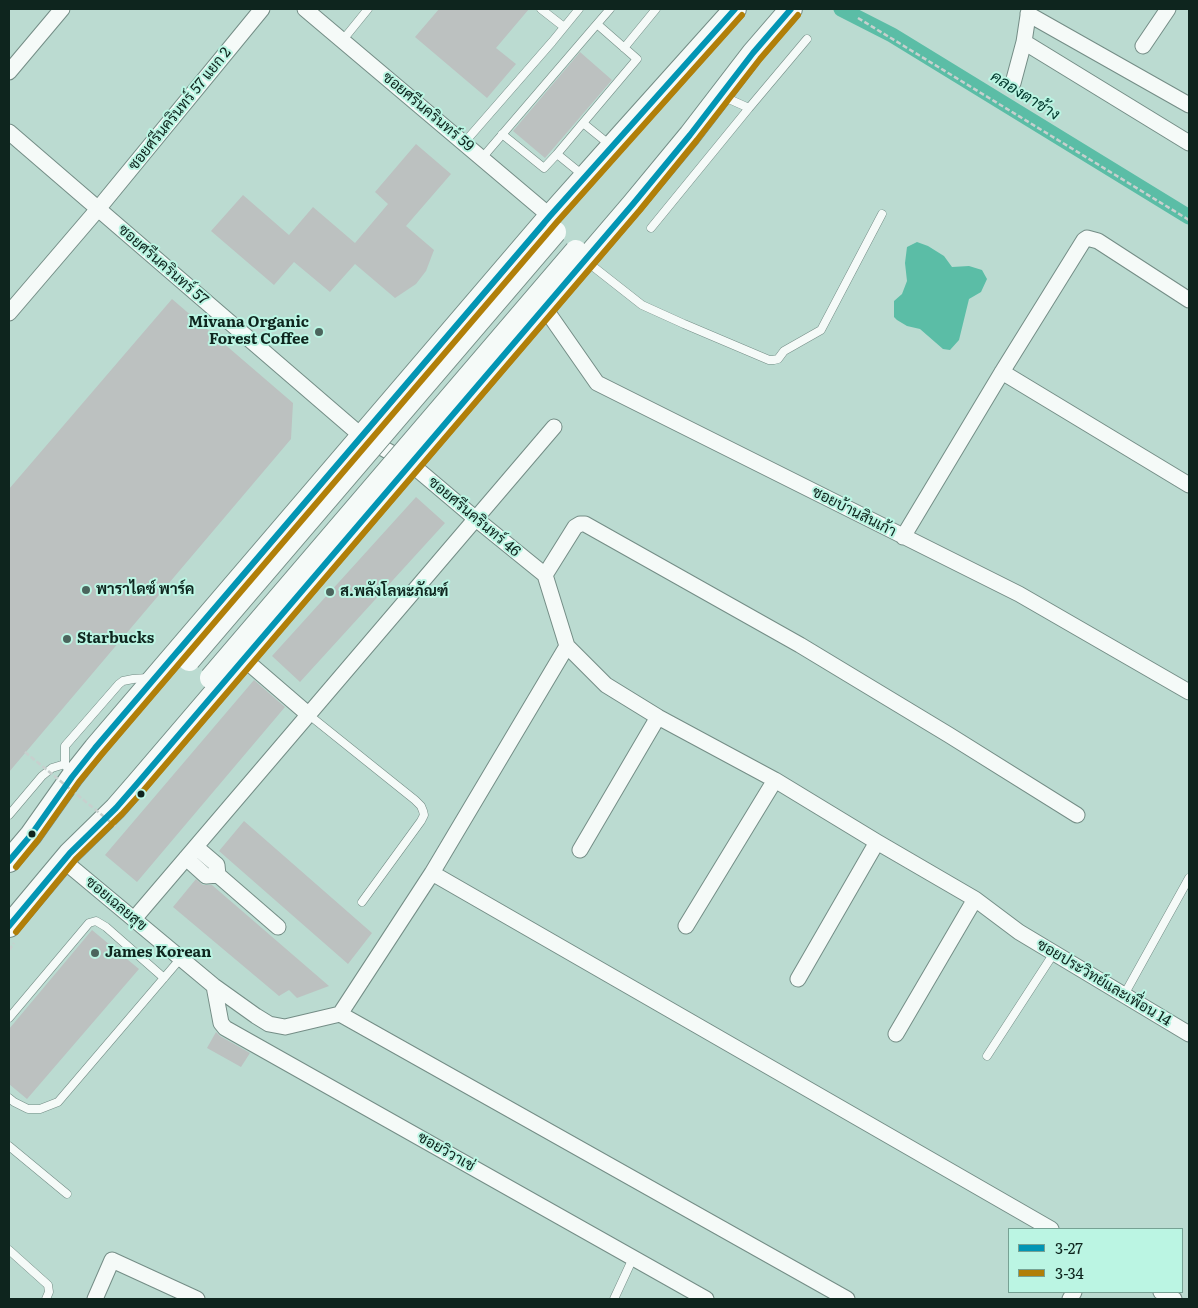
<!DOCTYPE html>
<meta charset="utf-8">
<style>
body{margin:0}
#map{position:relative;width:1198px;height:1308px;overflow:hidden;background:#bbdbd1;font-family:Literata,serif}
canvas{display:block}
.frame{position:absolute;inset:0;border:10px solid #0e251e;pointer-events:none}
.legend{position:absolute;left:1008px;top:1228px;width:175px;height:65px;box-sizing:border-box;background:#bbf5e3;border:1px solid #76a294;margin:0;padding:6px 9px;list-style:none;font-size:15px;color:#0e251e}
.legend li{display:flex;align-items:center;gap:10px;height:25px}
.legend b{width:25px;border:1px solid #76a294}
</style>
<div id="map">
<canvas width="1198" height="1308"></canvas>
<div class="frame"></div>
<ul class="legend">
<li><b style="height:6px;background:#0295b4"></b>3-27</li>
<li><b style="height:6px;background:#b17f09"></b>3-34</li>
</ul>
</div>
<script>
const context = document.querySelector('canvas').getContext('2d');
context.lineJoin = 'round';
function paint(path, color) { context.fillStyle = color; context.fill(path, 'evenodd'); }
const toPath = rows => new Path2D(rows.map(r => 'M' + r).join(''));
function trace(path, color, width, dash) { context.strokeStyle = color; context.lineWidth = width; context.lineCap = dash ? 'butt' : 'round'; context.setLineDash(dash || []); context.stroke(path); }
function write(font, color, halo, rows, align = 'center') {
  context.font = font + ' Literata,Sarabun,serif'; context.lineWidth = 4; context.setLineDash([]); context.textBaseline = 'middle'; context.strokeStyle = halo; context.fillStyle = color; for (const [text, x, y, turn = 0] of rows) {
    context.save(); context.translate(x, y); context.rotate((+turn || 0) * Math.PI / 180); context.textAlign = isNaN(turn) ? turn : align; if (halo) context.strokeText(text, 0, 0); context.fillText(text, 0, 0); context.restore();
  }
}
const water = toPath([
 [917,242,928,246,944,256,952,267,969,266,982,270,987,279,981,292,969,299,959,340,950,350,943,349,920,329,907,326,897,320,894,317,894,301,902,294,907,281,905,263,907,247]
]);
const canal = toPath([
 [841,9,892,35,1189,217]
]);
const building = toPath([
 [439,9,529,9,496,48,516,64,487,98,415,37],
 [580,52,612,80,545,158,513,131],
 [416,144,451,174,406,226,434,250,426,271,416,284,395,298,355,264,330,292,294,262,274,285,211,231,243,195,289,235,313,207,355,243,388,204,375,192],
 [172,299,293,403,291,439,9,772,9,489],
 [416,497,445,523,300,682,272,656],
 [254,680,285,707,137,882,105,855],
 [244,821,372,933,348,964,219,851],
 [196,879,203,885,212,885,329,986,297,998,289,990,279,996,173,907],
 [92,930,139,969,27,1099,9,1084,9,1029],
 [216,1032,220,1036,250,1053,241,1067,207,1048]
]);
const path = toPath([
 [858,18,1189,220],
 [9,950,14,943]
]);
const lane = toPath([
 [541,9,564,27],
 [597,24,610,9],
 [342,41,368,9],
 [624,48,656,9],
 [722,96,749,108,807,39],
 [502,134,544,168,557,154,584,176],
 [464,143,552,42,579,9],
 [557,154,583,123],
 [482,158,597,24,637,59,583,123,610,145],
 [651,228,749,108],
 [586,261,642,305,684,324,769,360,774,360,778,359,784,351,821,330,882,214],
 [309,715,415,800,421,806,423,811,424,815,421,821,362,902],
 [71,775,65,764,65,746,119,684,123,681,133,679,148,678],
 [9,815,42,776,52,768,65,764],
 [1124,995,1189,878],
 [9,1018,89,923,96,921,106,927,164,978],
 [987,1056,1054,953],
 [9,1098,14,1102,28,1109,40,1109,58,1102,181,958],
 [9,1146,67,1194],
 [9,1250,48,1285,49,1292,46,1299],
 [614,1299,633,1258]
]);
const street = toPath([
 [305,9,550,216],
 [1028,14,1189,105],
 [1024,42,1189,143],
 [1143,46,1168,9],
 [9,72,62,9],
 [1013,83,1024,42,1029,9],
 [9,132,357,432,363,437,411,464,476,519,545,575,567,646,606,685,658,717,775,780,877,842,975,899,1019,932,1189,1034],
 [544,307,597,383,1019,594,1189,692],
 [9,313,98,209,262,9],
 [1002,372,1189,485],
 [903,537,1002,372,1084,240,1087,238,1098,241,1189,300],
 [545,575,575,527,580,524,585,524,800,645,949,735,1077,815],
 [244,659,309,715],
 [196,847,217,865,218,875],
 [580,850,658,717],
 [186,858,206,876,218,875,278,927],
 [64,861,214,986,256,1016,269,1024,285,1027,340,1014,432,873,567,646],
 [432,873,1051,1229],
 [134,919,554,427],
 [686,926,775,780],
 [798,979,877,842],
 [214,986,221,1023,225,1028,706,1299],
 [340,1014,847,1299],
 [896,1034,975,899],
 [1161,1292,1174,1299],
 [95,1299,112,1260,197,1299],
 [1070,1299,1074,1292]
]);
const primary = toPath([
 [9,861,31,835,72,777,95,748,550,216,622,135,735,9],
 [9,926,70,853,116,808,136,785,633,204,690,135,753,53,791,9]
]);
const pathBridge = toPath([
 [25,752,119,829]
]);
const primaryBridge = toPath([
 [189,660,555,232],
 [211,678,576,251]
]);
const bus1 = toPath([
 [9,861,31,835,72,777,95,748,550,216,735,9],
 [9,926,70,853,116,808,136,785,633,204,690,135,753,53,791,9]
]);
const bus2 = toPath([
 [16,867,38,840,79,782,102,754,557,222,742,15],
 [16,932,76,859,122,814,143,791,640,210,697,140,760,59,798,15]
]);
const markers = [
 [319,332,5,"#4b655d"],
 [86,590,5,"#4b655d"],
 [330,592,5,"#4b655d"],
 [67,639,5,"#4b655d"],
 [141,794,4.5,"#0e251e"],
 [32,834,4.5,"#0e251e"],
 [95,953,5,"#4b655d"]
];
const streetNames = [
 ["ซอยศรีนครินทร์ 57 แยก 2",180,109,-51],
 ["ซอยศรีนครินทร์ 59",428,112,40],
 ["ซอยศรีนครินทร์ 57",163,265,41],
 ["ซอยบ้านสินเก้า",854,512,27],
 ["ซอยศรีนครินทร์ 46",474,517,40],
 ["ซอยเฉลยสุข",116,904,40],
 ["ซอยประวิทย์และเพื่อน 14",1104,983,31],
 ["ซอยวิวาเช่",446,1152,30]
];
const poiNames = [
 ["Mivana Organic",309,323,"right"],
 ["Forest Coffee",309,340,"right"],
 ["พาราไดซ์ พาร์ค",96,590],
 ["ส.พลังโลหะภัณฑ์",340,592],
 ["Starbucks",77,639],
 ["James Korean",105,953]
];
const waterNames = [
 ["คลองตาช้าง",1025,96,32]
];
paint(water, '#5bbda6');
trace(canal, '#5bbda6', 15);
paint(building, '#bcc1c0');
trace(lane, '#748d86', 9);
trace(street, '#748d86', 17);
trace(primary, '#748d86', 24);
trace(path, '#c7d0ce', 2.5, [5, 2.5]);
trace(lane, '#f5faf8', 8);
trace(street, '#f5faf8', 15);
trace(primary, '#f5faf8', 22);
trace(primaryBridge, '#748d86', 24, []);
trace(pathBridge, '#c7d0ce', 2.5, [5, 2.5]);
trace(primaryBridge, '#f5faf8', 22);
trace(bus1, '#0295b4', 6);
trace(bus2, '#b17f09', 6);
for (const [x, y, r, color] of markers) { const dot = new Path2D(); dot.arc(x, y, r, 0, 2 * Math.PI); context.fillStyle = color; context.fill(dot); trace(dot, '#bbf5e3', 2); }
write('15px', '#0e251e', '#bbf5e3', streetNames);
write('bold 15px', '#0e251e', '#bbf5e3', poiNames, 'left');
write('italic 16px', '#00382c', '#bbf5e3', waterNames);
</script>
